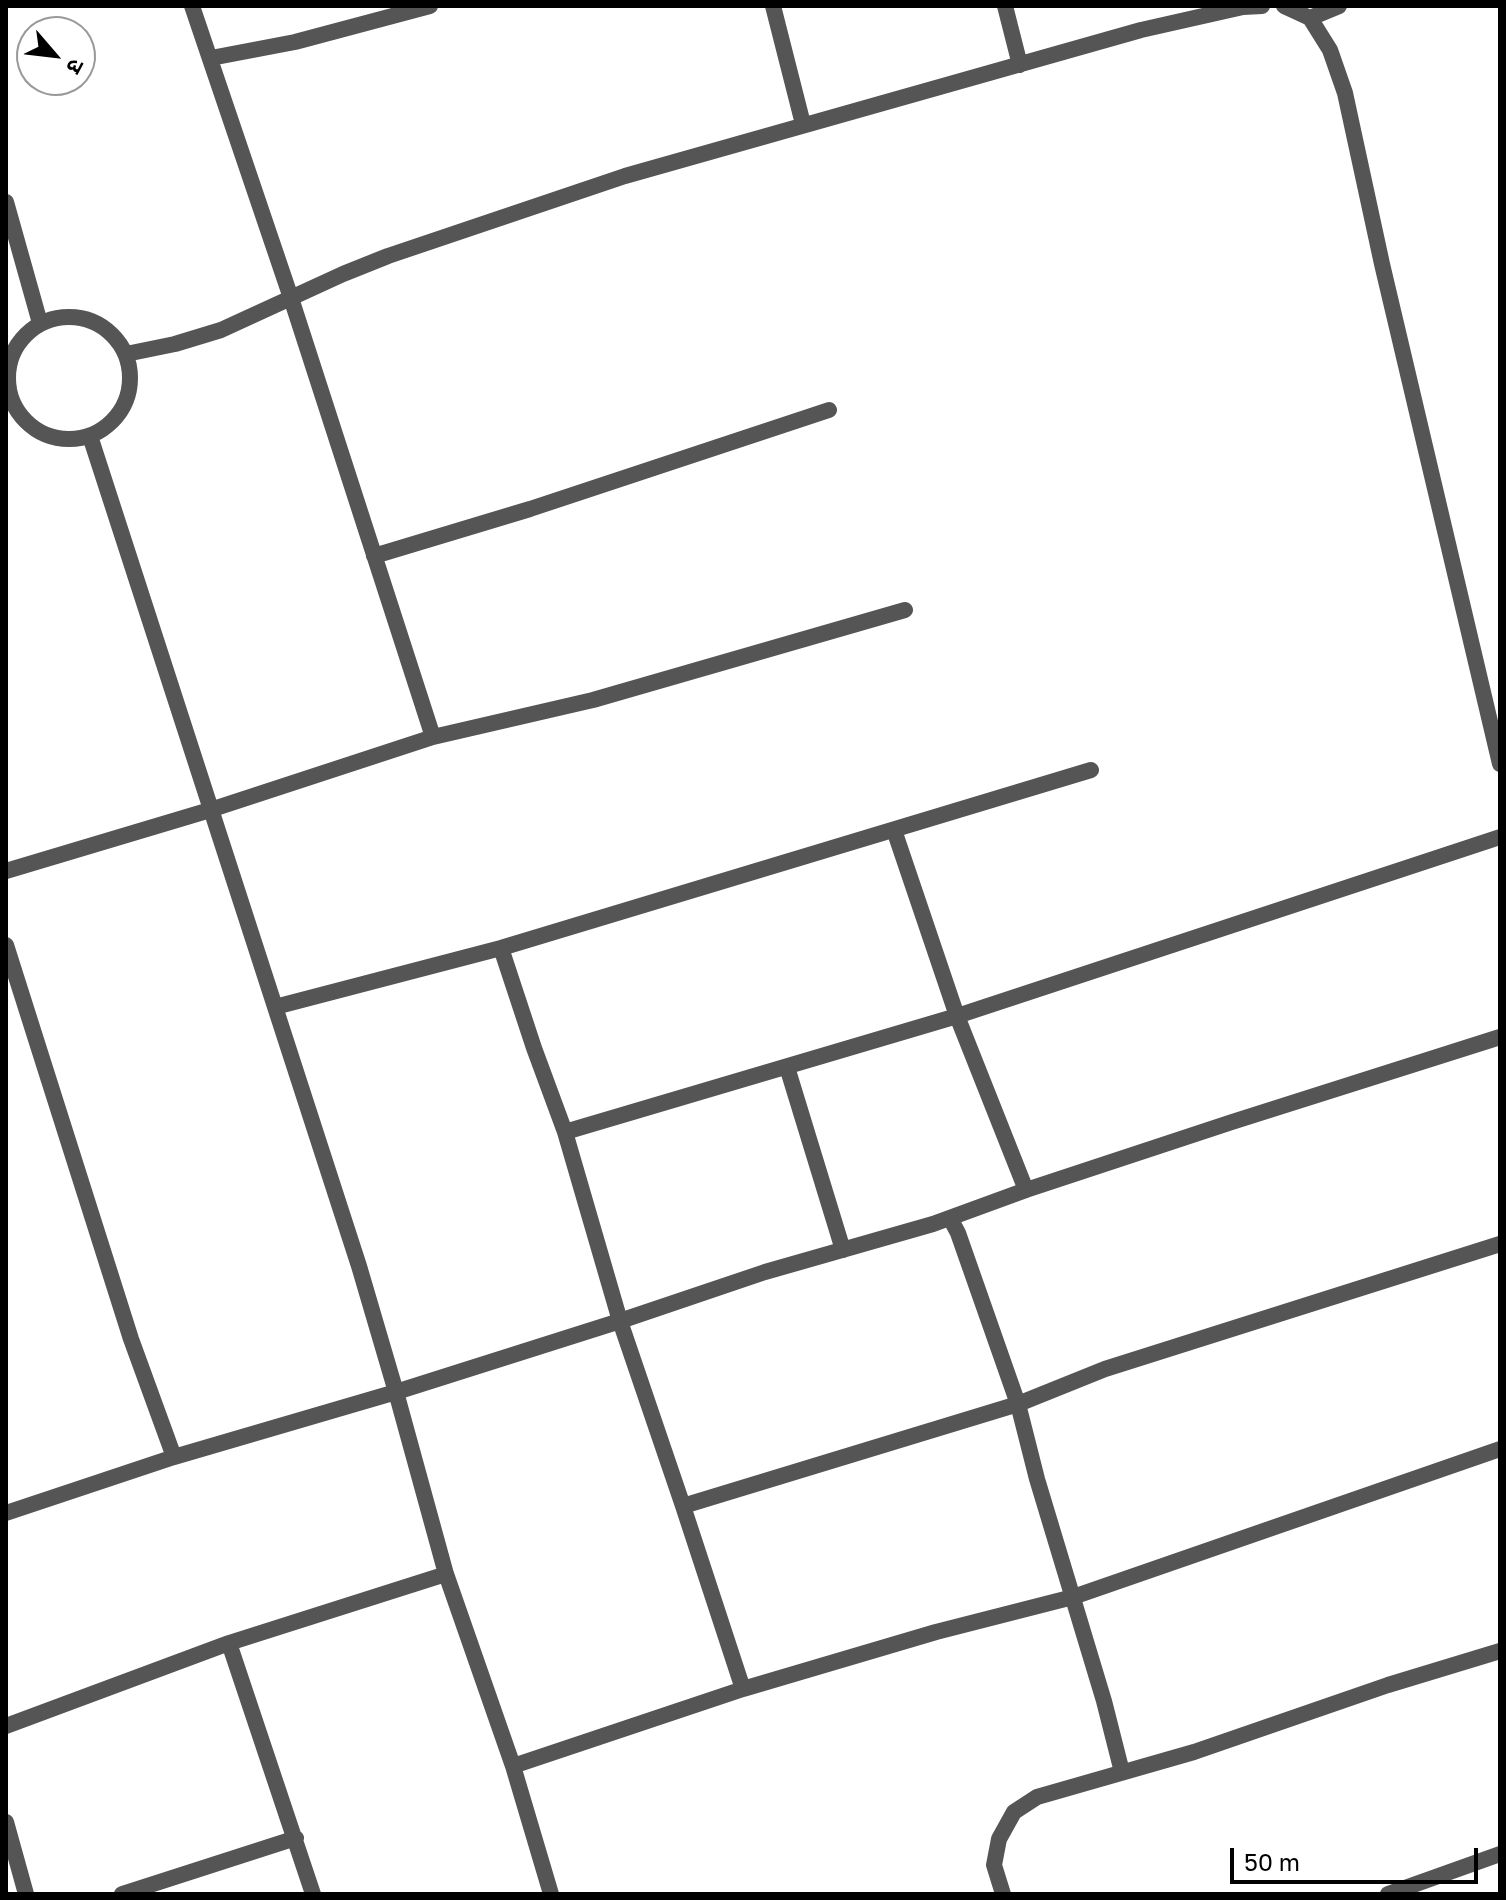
<!DOCTYPE html>
<meta charset="utf-8">
<style>
body{margin:0}
#map{position:relative;width:1506px;height:1900px;overflow:hidden;background:#fff;font-family:"Golos Text","Noto Sans Devanagari",sans-serif}
canvas{display:block}
.frame{position:absolute;inset:0;border:8px solid #000;pointer-events:none}
.north{position:absolute;left:16px;top:16px;width:80px;height:80px;box-sizing:border-box;background:#fff;border:2px solid #999;border-radius:50%;rotate:118deg;font-size:22px;font-weight:700;line-height:32px;text-align:center;color:#000}
.north::after{content:'';display:block;margin:auto;width:28px;height:36px;background:#000;clip-path:polygon(50% 0,100% 100%,50% 72%,0 100%)}
.scale{position:absolute;left:1230px;top:1848px;width:248px;height:36px;box-sizing:border-box;border:4px solid #000;border-top:0;padding-left:10px;font-size:24px;line-height:28px;white-space:nowrap;color:#000;-webkit-text-stroke:6px #fff;paint-order:stroke}
</style>
<div id="map">
<canvas width="1506" height="1900"></canvas>
<div class="frame"></div>
<div class="north">उ</div>
<div class="scale">50 m</div>
</div>
<script>
const context = document.querySelector('canvas').getContext('2d');
context.lineJoin = 'round';
const toPath = rows => new Path2D(rows.map(r => 'M' + r).join(''));
function trace(path, color, width, dash) { context.strokeStyle = color; context.lineWidth = width; context.lineCap = dash ? 'butt' : 'round'; context.setLineDash(dash || []); context.stroke(path); }
const street = toPath([
 [192,6,291,298,433,737],
 [773,6,803,124],
 [1005,6,1020,65],
 [1284,6,1310,18,1330,50,1345,93,1382,264,1500,764],
 [1310,18,1339,6],
 [211,58,295,42,430,6],
 [6,202,40,323],
 '8 378a61 61 0 1 1 122 0a61 61 0 1 1-122 0Z',
 [126,354,175,344,221,330,343,274,388,256,625,176,1141,30,1243,7,1262,6],
 [90,436,359,1266,396,1392,446,1574,513,1766,551,1894],
 [374,556,530,509,829,410],
 [894,830,957,1016,1026,1190],
 [6,871,210,810,433,737,593,700,905,610],
 [6,945,131,1339,174,1457],
 [501,948,534,1048,565,1132,620,1321,683,1506,743,1689],
 [275,1007,501,948,1091,770],
 [787,1067,843,1250],
 [565,1132,957,1016,1500,837],
 [950,1218,958,1233,1018,1404,1037,1479,1104,1701,1122,1772],
 [683,1506,1018,1404,1105,1369,1500,1244],
 [6,1513,174,1457,396,1392,620,1321,765,1272,933,1224,1026,1190,1232,1122,1500,1037],
 [229,1643,313,1894],
 [6,1726,229,1643,446,1574],
 [513,1766,743,1689,936,1632,1073,1597,1500,1449],
 [6,1822,26,1894],
 [122,1894,296,1838],
 [1003,1894,994,1865,999,1839,1014,1812,1037,1797,1194,1752,1388,1685,1500,1651],
 [1388,1894,1500,1854]
]);
trace(street, '#555', 16);
</script>
